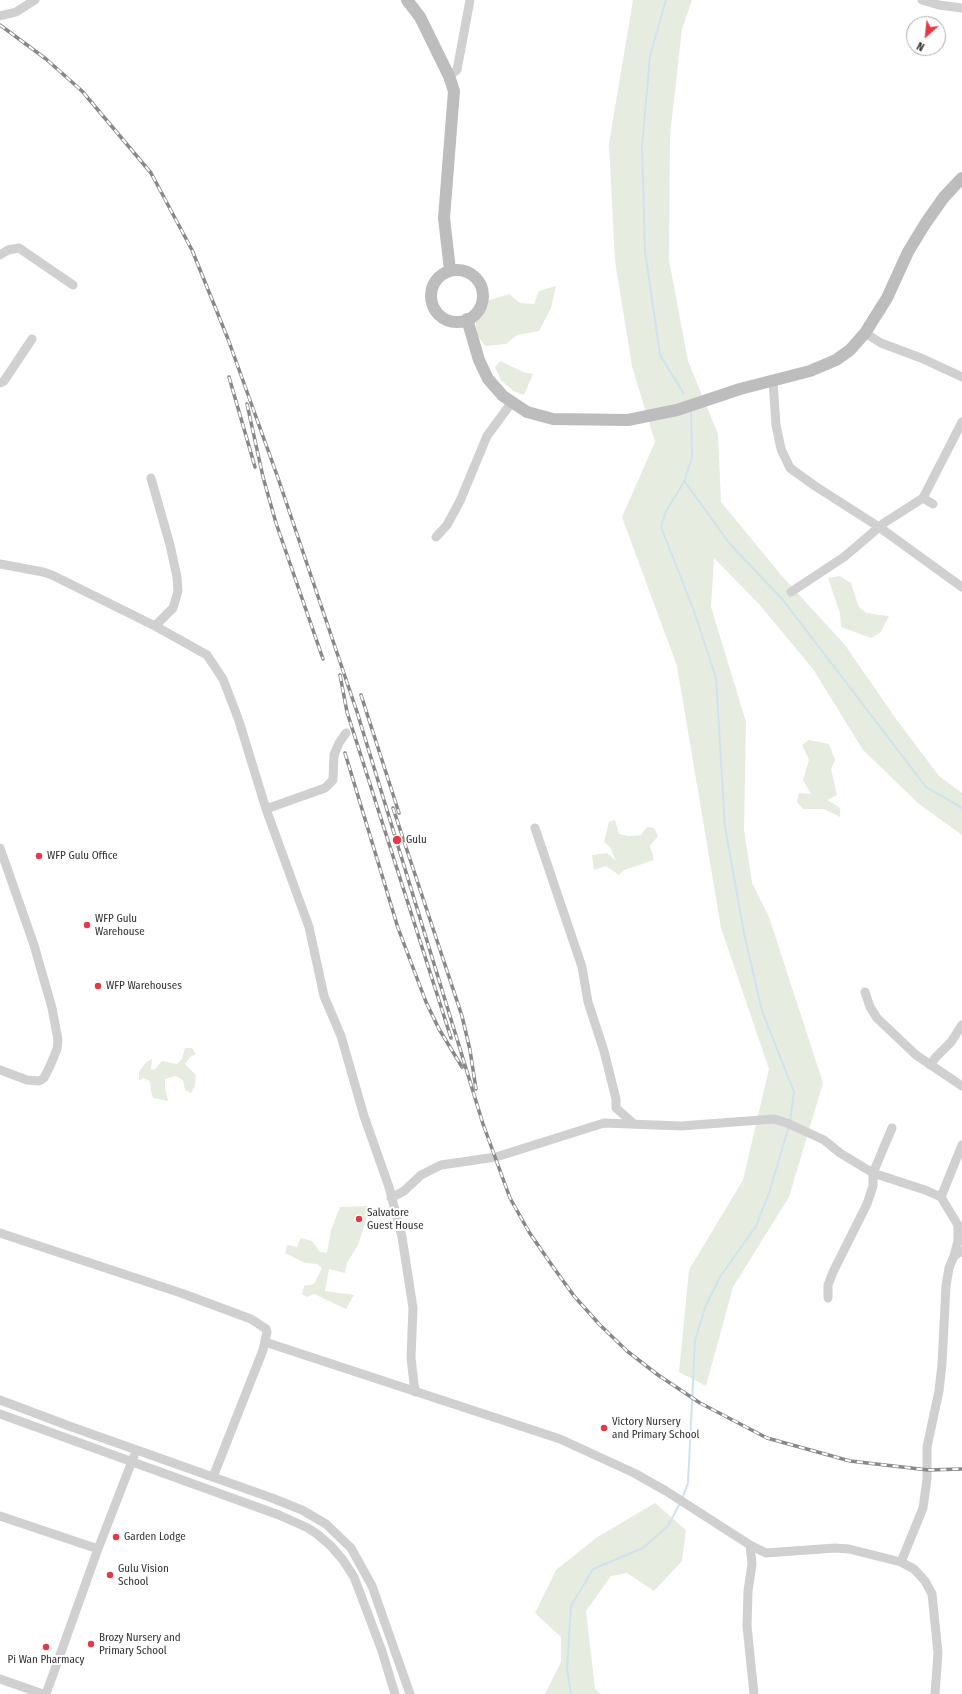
<!DOCTYPE html>
<style>
body{margin:0}
#map{position:relative;width:962px;height:1694px;overflow:hidden;background:#fff;font-family:"Fira Sans Condensed",sans-serif}
canvas{display:block}
.north{position:absolute;left:906px;top:16px;width:40px;height:40px;box-sizing:border-box;background:#fff;border:1px solid #adadad;border-radius:50%;rotate:207deg;font-size:11px;font-weight:700;line-height:16px;text-align:center;color:#333}
.north::after{content:'';display:block;margin:auto;width:14px;height:18px;background:#e63946;clip-path:polygon(50% 0,100% 100%,50% 72%,0 100%)}
</style>
<div id="map">
<canvas width="962" height="1694"></canvas>
<div class="north">N</div>
</div>
<script>
const context = document.querySelector('canvas').getContext('2d');
context.lineJoin = 'round';
function paint(path, color) { context.fillStyle = color; context.fill(path, 'evenodd'); }
const toPath = rows => new Path2D(rows.map(r => 'M' + r).join(''));
function trace(path, color, width, dash) { context.strokeStyle = color; context.lineWidth = width; context.lineCap = dash ? 'butt' : 'round'; context.setLineDash(dash || []); context.stroke(path); }
function write(font, color, halo, rows, align = 'center') {
  context.font = font + ' "Fira Sans Condensed",sans-serif'; context.lineWidth = 4; context.setLineDash([]); context.textBaseline = 'middle'; context.strokeStyle = halo; context.fillStyle = color; for (const [text, x, y, turn = 0] of rows) {
    context.save(); context.translate(x, y); context.rotate((+turn || 0) * Math.PI / 180); context.textAlign = isNaN(turn) ? turn : align; if (halo) context.strokeText(text, 0, 0); context.fillText(text, 0, 0); context.restore();
  }
}
const green = toPath([
 [633,0,692,0,682,29,670,135,669,260,688,361,718,434,721,502,781,575,845,645,896,719,939,776,962,793,962,835,919,804,863,750,813,669,759,604,714,558,711,607,746,722,744,829,752,883,769,917,823,1083,789,1197,733,1287,706,1386,679,1372,689,1270,743,1180,769,1069,721,928,677,666,622,517,655,442,632,366,615,261,609,143],
 [556,286,551,308,539,331,517,335,506,344,485,346,477,335,474,305,509,294,520,303,534,304,539,291],
 [500,361,523,372,533,374,524,395,513,391,501,380,495,367],
 [840,576,851,583,859,607,866,613,889,616,881,632,871,638,841,627,840,613,828,578],
 [809,740,829,744,835,760,831,769,837,795,827,800,840,808,840,817,824,809,803,809,797,802,799,793,811,794,803,780,809,760,802,745],
 [615,820,619,834,629,836,641,835,647,827,654,828,658,836,650,846,654,860,624,870,619,875,606,866,594,870,592,855,607,853,616,861,610,847,604,842,609,822],
 [185,1048,192,1048,196,1054,191,1056,185,1064,196,1075,195,1086,191,1093,185,1090,183,1080,176,1076,165,1079,165,1087,168,1101,153,1098,151,1091,150,1081,143,1078,139,1081,139,1072,146,1062,152,1059,151,1069,154,1070,162,1061,177,1064,182,1059],
 [370,1206,359,1243,347,1263,345,1273,329,1269,325,1291,354,1295,346,1309,314,1294,307,1297,302,1294,304,1286,314,1284,322,1268,317,1264,305,1263,285,1253,287,1245,297,1247,301,1238,312,1241,320,1252,327,1253,331,1230,340,1207],
 [655,1503,686,1530,682,1561,654,1591,627,1573,611,1576,586,1611,595,1689,601,1694,545,1694,561,1662,561,1637,535,1613,556,1570,596,1538]
]);
const stream = toPath([
 [666,0,650,56,642,146,645,251,660,355,684,394],
 [691,412,692,457,684,482,666,511,661,527,694,611,716,678,725,827,744,933,762,1011,794,1092,790,1122],
 [685,482,730,544,783,600,926,787,962,808],
 [682,1499,688,1483,695,1340,706,1305,720,1277,756,1226,769,1193,789,1126],
 [571,1694,567,1668,571,1606,593,1569,643,1548,668,1526,680,1503]
]);
const street = toPath([
 [922,0,939,5,962,8],
 [0,16,16,12,35,0],
 [449,76,457,70,470,0],
 [0,255,8,250,19,248,73,285],
 [865,333,881,343,921,358,962,377],
 [773,381,776,425,781,449,790,468,815,486,879,527,962,587],
 [0,383,4,381,32,339],
 [151,478,170,545,177,577,178,591,173,608,155,626],
 [933,504,923,498,962,422],
 [436,537,447,525,460,501,487,436,512,402],
 [0,564,43,572,52,575,155,626,207,655,223,679,239,721,266,809,309,927,324,996,341,1036,364,1116,389,1187,402,1237,413,1308,411,1358,415,1392],
 [791,592,844,557,884,523,923,498],
 [266,809,325,788,333,780,334,755,339,743,346,733],
 [535,828,582,967,588,1002,604,1051,616,1099,616,1108,633,1123],
 [0,848,34,945,52,1008,58,1040,57,1049,50,1066,44,1078,39,1081,27,1080,0,1070],
 [865,992,870,1007,877,1018,916,1055,962,1086],
 [930,1065,936,1057,951,1042,962,1025],
 [941,1197,962,1145],
 [391,1198,404,1191,421,1175,441,1165,496,1157,604,1123,681,1126,774,1119,787,1123,824,1140,840,1153,873,1173,925,1190,941,1197,962,1232],
 [0,1233,181,1293,251,1319,266,1329,267,1332,263,1350,213,1477],
 [954,1256,958,1241,958,1226],
 [828,1298,828,1285,833,1272,867,1204,873,1186,873,1173,892,1128],
 [265,1342,560,1439,634,1473,666,1491,750,1545,766,1553,835,1548,849,1549,901,1562,914,1569,925,1581,932,1594,938,1653,935,1694],
 [0,1400,69,1426,272,1498,302,1510,326,1524,351,1548,372,1586,410,1694],
 [0,1414,279,1515,308,1528,317,1534,331,1546,343,1560,354,1577,382,1651,395,1694],
 [0,1516,98,1549,46,1694],
 [750,1545,752,1564,748,1591,747,1626,754,1694],
 [98,1549,134,1456],
 [901,1562,923,1508,927,1479,927,1447,939,1391,942,1364,946,1286,949,1268,954,1256,962,1251],
 [0,1679,43,1694]
]);
const secondary = toPath([
 [407,0,420,17,449,76,454,91,444,218,450,270],
 '431 296a26 26 0 1 1 52 0a26 26 0 1 1-52 0Z',
 [467,319,479,360,488,379,503,396,527,412,553,419,628,420,677,410,740,389,810,371,836,360,850,350,865,333,887,298,908,252,925,224,944,197,962,178]
]);
const rail = toPath([
 [0,25,46,59,82,91,151,173,192,250,228,339,278,478,357,712,483,1124,510,1198,529,1232,551,1264,574,1296,600,1325,627,1351,658,1375,700,1403,767,1438,850,1461,928,1470,962,1469],
 [229,377,255,467],
 [247,404,263,477,276,523,323,659],
 [340,675,347,712,451,1038],
 [361,695,399,813],
 [345,753,398,928,426,1002,439,1029,462,1067],
 [393,808,462,1016,470,1050,476,1089]
]);
const markers = [
 [397,840,5,"#e63946"],
 [39,856,4,"#e63946"],
 [87,925,4,"#e63946"],
 [98,986,4,"#e63946"],
 [359,1219,4,"#e63946"],
 [604,1428,4,"#e63946"],
 [116,1537,4,"#e63946"],
 [110,1575,4,"#e63946"],
 [91,1644,4,"#e63946"],
 [46,1647,4,"#e63946"]
];
const poiNames = [
 ["Gulu",406,840],
 ["WFP Gulu Office",47,856],
 ["WFP Gulu",95,919],
 ["Warehouse",95,932],
 ["WFP Warehouses",106,986],
 ["Salvatore",367,1213],
 ["Guest House",367,1226],
 ["Victory Nursery",612,1422],
 ["and Primary School",612,1435],
 ["Garden Lodge",124,1537],
 ["Gulu Vision",118,1569],
 ["School",118,1582],
 ["Brozy Nursery and",99,1638],
 ["Primary School",99,1651],
 ["Pi Wan Pharmacy",46,1660,"center"]
];
paint(green, '#e6ecdf');
trace(stream, '#cfe2ee', 2);
trace(street, '#d0d0d0', 9);
trace(secondary, '#bdbdbd', 12);
trace(rail, '#888', 3.5);
trace(rail, '#fff', 2, [6]);
for (const [x, y, r, color] of markers) { const dot = new Path2D(); dot.arc(x, y, r, 0, 2 * Math.PI); context.fillStyle = color; context.fill(dot); trace(dot, '#fff', 1.5); }
write('11px', '#333', '#fff', poiNames, 'left');
</script>
